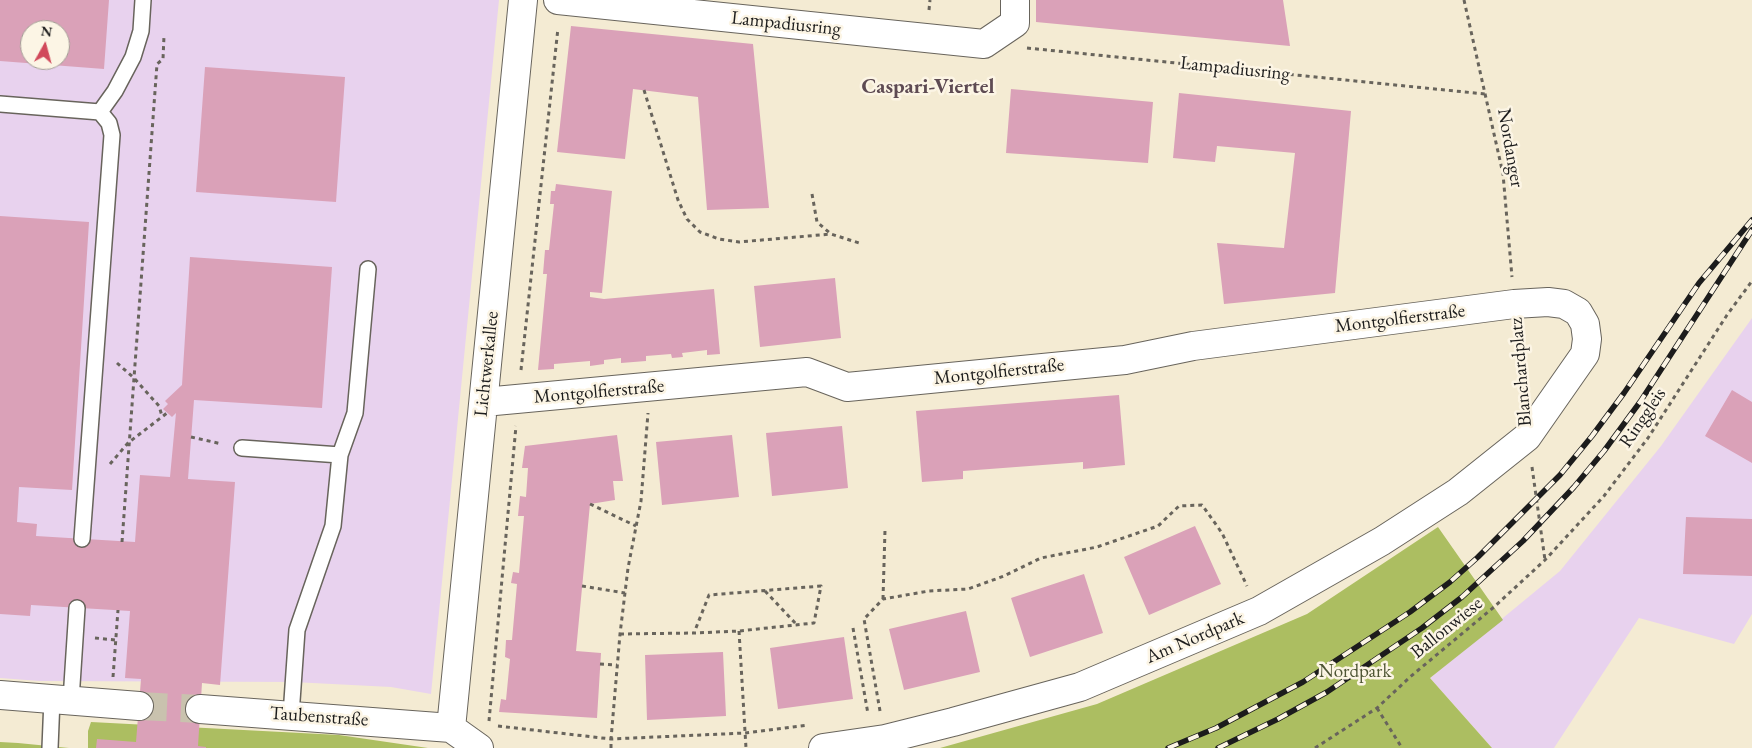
<!DOCTYPE html>
<meta charset="utf-8">
<style>
body{margin:0}
#map{position:relative;width:1752px;height:748px;overflow:hidden;background:#f4ebd3;font-family:"EB Garamond",serif}
canvas{display:block}
.north{position:absolute;left:20px;top:20px;width:50px;height:50px;box-sizing:border-box;background:#fcf5e5;border:1px solid #a29e95;border-radius:50%;rotate:7deg;font-size:14px;font-weight:700;line-height:20px;text-align:center;color:#1c1c1c}
.north::after{content:'';display:block;margin:auto;width:18px;height:22px;background:#d1495b;clip-path:polygon(50% 0,100% 100%,50% 72%,0 100%)}
</style>
<div id="map">
<canvas width="1752" height="748"></canvas>
<div class="north">N</div>
</div>
<script>
const context = document.querySelector('canvas').getContext('2d');
context.lineJoin = 'round';
function paint(path, color) { context.fillStyle = color; context.fill(path, 'evenodd'); }
const toPath = rows => new Path2D(rows.map(r => 'M' + r).join(''));
function trace(path, color, width, dash) { context.strokeStyle = color; context.lineWidth = width; context.lineCap = dash ? 'butt' : 'round'; context.setLineDash(dash || []); context.stroke(path); }
function write(font, color, halo, rows, align = 'center') {
  context.font = font + ' "EB Garamond",serif'; context.lineWidth = 5; context.setLineDash([]); context.textBaseline = 'middle'; context.strokeStyle = halo; context.fillStyle = color; for (const [text, x, y, turn = 0] of rows) {
    context.save(); context.translate(x, y); context.rotate((+turn || 0) * Math.PI / 180); context.textAlign = isNaN(turn) ? turn : align; if (halo) context.strokeText(text, 0, 0); context.fillText(text, 0, 0); context.restore();
  }
}
const built = toPath([
 [0,0,499,0,431,694,391,687,293,682,40,681,0,678],
 [30,30,60,30,60,60,30,60],
 [1752,318,1752,614,1734,644,1639,618,1554,748,1492,748,1430,678,1560,571,1661,446]
]);
const green = toPath([
 [1438,527,1503,620,1430,678,1492,748,940,748,1097,704,1307,614],
 [91,722,339,735,428,748,88,748,88,731],
 [0,742,18,743,69,748,0,748]
]);
const building = toPath([
 [0,0,109,0,104,69,0,61],
 [30,30,60,30,60,60,30,60],
 [1036,0,1283,0,1290,46,1036,22],
 [571,26,753,44,769,208,707,210,698,97,633,89,625,159,557,152],
 [205,67,345,77,336,202,196,192],
 [1011,89,1153,102,1148,163,1006,153],
 [1179,93,1351,111,1335,293,1224,304,1217,243,1284,248,1295,153,1217,146,1215,162,1173,158],
 [556,184,612,191,602,293,590,292,590,297,604,299,714,289,720,354,707,355,707,350,682,353,683,357,672,358,671,354,646,356,646,361,621,363,621,358,604,360,604,364,590,366,590,361,554,364,554,369,538,370,547,274,543,274,545,250,549,250,554,204,550,204,551,191,555,191],
 [0,216,89,222,72,490,19,487,17,522,37,524,36,536,135,542,140,475,170,477,176,413,172,417,163,409,168,404,165,401,182,385,190,257,332,267,322,408,194,400,188,479,235,482,220,685,202,683,198,746,206,747,206,748,96,748,97,739,136,742,141,679,125,678,130,611,31,605,30,616,0,614],
 [835,278,841,338,760,347,754,286],
 [1732,390,1752,402,1752,463,1705,436],
 [1119,395,1125,465,1083,469,1083,462,1056,464,963,471,963,479,922,482,916,411],
 [842,426,848,488,772,496,766,433],
 [617,435,623,481,613,481,615,500,590,504,576,651,601,653,597,718,499,712,501,699,506,700,510,659,505,657,506,640,512,640,517,584,511,583,513,572,519,573,524,516,518,516,520,496,526,497,528,468,522,468,525,446],
 [732,435,739,497,662,505,656,442],
 [1686,517,1752,519,1752,576,1683,574],
 [1195,526,1221,584,1149,615,1124,557],
 [1084,574,1103,633,1030,657,1011,598],
 [966,611,980,672,904,690,889,629],
 [844,637,853,699,778,709,770,648],
 [723,652,726,716,647,720,645,655]
]);
const streetTunnel = toPath([
 [139,706,200,709]
]);
const path = toPath([
 [1464,0,1503,174,1512,277],
 [929,10,930,0],
 [1027,48,1485,94],
 [644,90,678,200,687,219,700,232,719,239,739,242,831,234],
 [812,194,817,222,831,234,859,243],
 [1517,331,1523,394],
 [117,363,134,378,159,406,162,416],
 [521,370,558,28],
 [191,437,222,444],
 [110,464,128,443,167,413],
 [1532,467,1545,560],
 [590,504,636,526],
 [122,542,157,64,163,59,164,36],
 [582,586,625,593],
 [765,591,797,625],
 [883,599,885,530],
 [853,628,868,714],
 [739,631,746,748],
 [620,634,694,633,739,631,814,623,821,586,709,595,694,633],
 [95,638,116,640],
 [600,664,617,665],
 [113,677,118,610],
 [1377,708,1402,748],
 [880,711,864,619,883,599,929,591,968,589,1004,576,1041,558,1097,547,1158,526,1179,506,1202,505,1222,533,1247,586],
 [489,721,516,426],
 [498,726,611,739,745,733,808,725],
 [611,748,611,739,620,634,628,568,641,501,648,413],
 [1315,748,1377,708,1410,677,1494,607,1545,560,1604,496,1648,438,1727,315,1752,281]
]);
const lane = toPath([
 [0,104,100,112,109,123,112,135,82,539],
 [100,112,115,91,133,57,141,31,143,0],
 [242,448,340,455],
 [71,700,77,608],
 [291,715,297,630,333,526,340,455,355,413,368,269],
 [50,748,52,699]
]);
const street = toPath([
 [558,0,984,44,1015,23,1015,0],
 [484,402,807,372,847,387,1125,360,1193,346,1514,304,1548,302,1564,304,1578,312,1585,324,1587,339,1585,354,1527,437,1458,492,1382,541,1259,611,1080,687,953,722,885,739,823,748],
 [0,695,139,706],
 [200,709,451,728,479,748],
 [451,728,523,0]
]);
const rail = toPath([
 [1168,748,1216,728,1303,682,1410,612,1450,582,1478,557,1560,475,1592,436,1624,393,1699,283,1752,220],
 [1218,748,1278,719,1327,692,1422,628,1462,597,1523,541,1574,487,1604,451,1640,402,1752,230]
]);
const streetNames = [
 ["Lampadiusring",786,24,6],
 ["Lampadiusring",1235,69,6],
 ["Nordanger",1510,148,80],
 ["Montgolfierstraße",1400,319,-7],
 ["Lichtwerkallee",487,364,-84],
 ["Montgolfierstraße",999,372,-6],
 ["Blanchardplatz",1521,372,-95],
 ["Montgolfierstraße",599,392,-5],
 ["Ringgleis",1643,418,-56],
 ["Ballonwiese",1447,628,-39],
 ["Am Nordpark",1195,638,-23],
 ["Taubenstraße",319,717,4]
];
const parkNames = [
 ["Nordpark",1355,672]
];
const quarterNames = [
 ["Caspari-Viertel",928,87]
];
paint(built, '#e8d2ee');
paint(green, '#acbe61');
paint(building, '#daa1b8');
trace(streetTunnel, '#c9c2ae', 28, [28, 14]);
trace(lane, '#68645c', 18);
trace(street, '#68645c', 30);
trace(path, '#68645c', 3, [4, 4]);
trace(lane, '#fff', 15);
trace(street, '#fff', 28);
trace(rail, '#1c1c1c', 5.5);
trace(rail, '#fcf5e5', 4, [11]);
write('19px', '#1c1c1c', '#fcf5e5', streetNames);
write('19px', '#4e5534', '#fcf5e5', parkNames);
write('bold 21px', '#5e4b53', '#fcf5e5', quarterNames);
</script>
